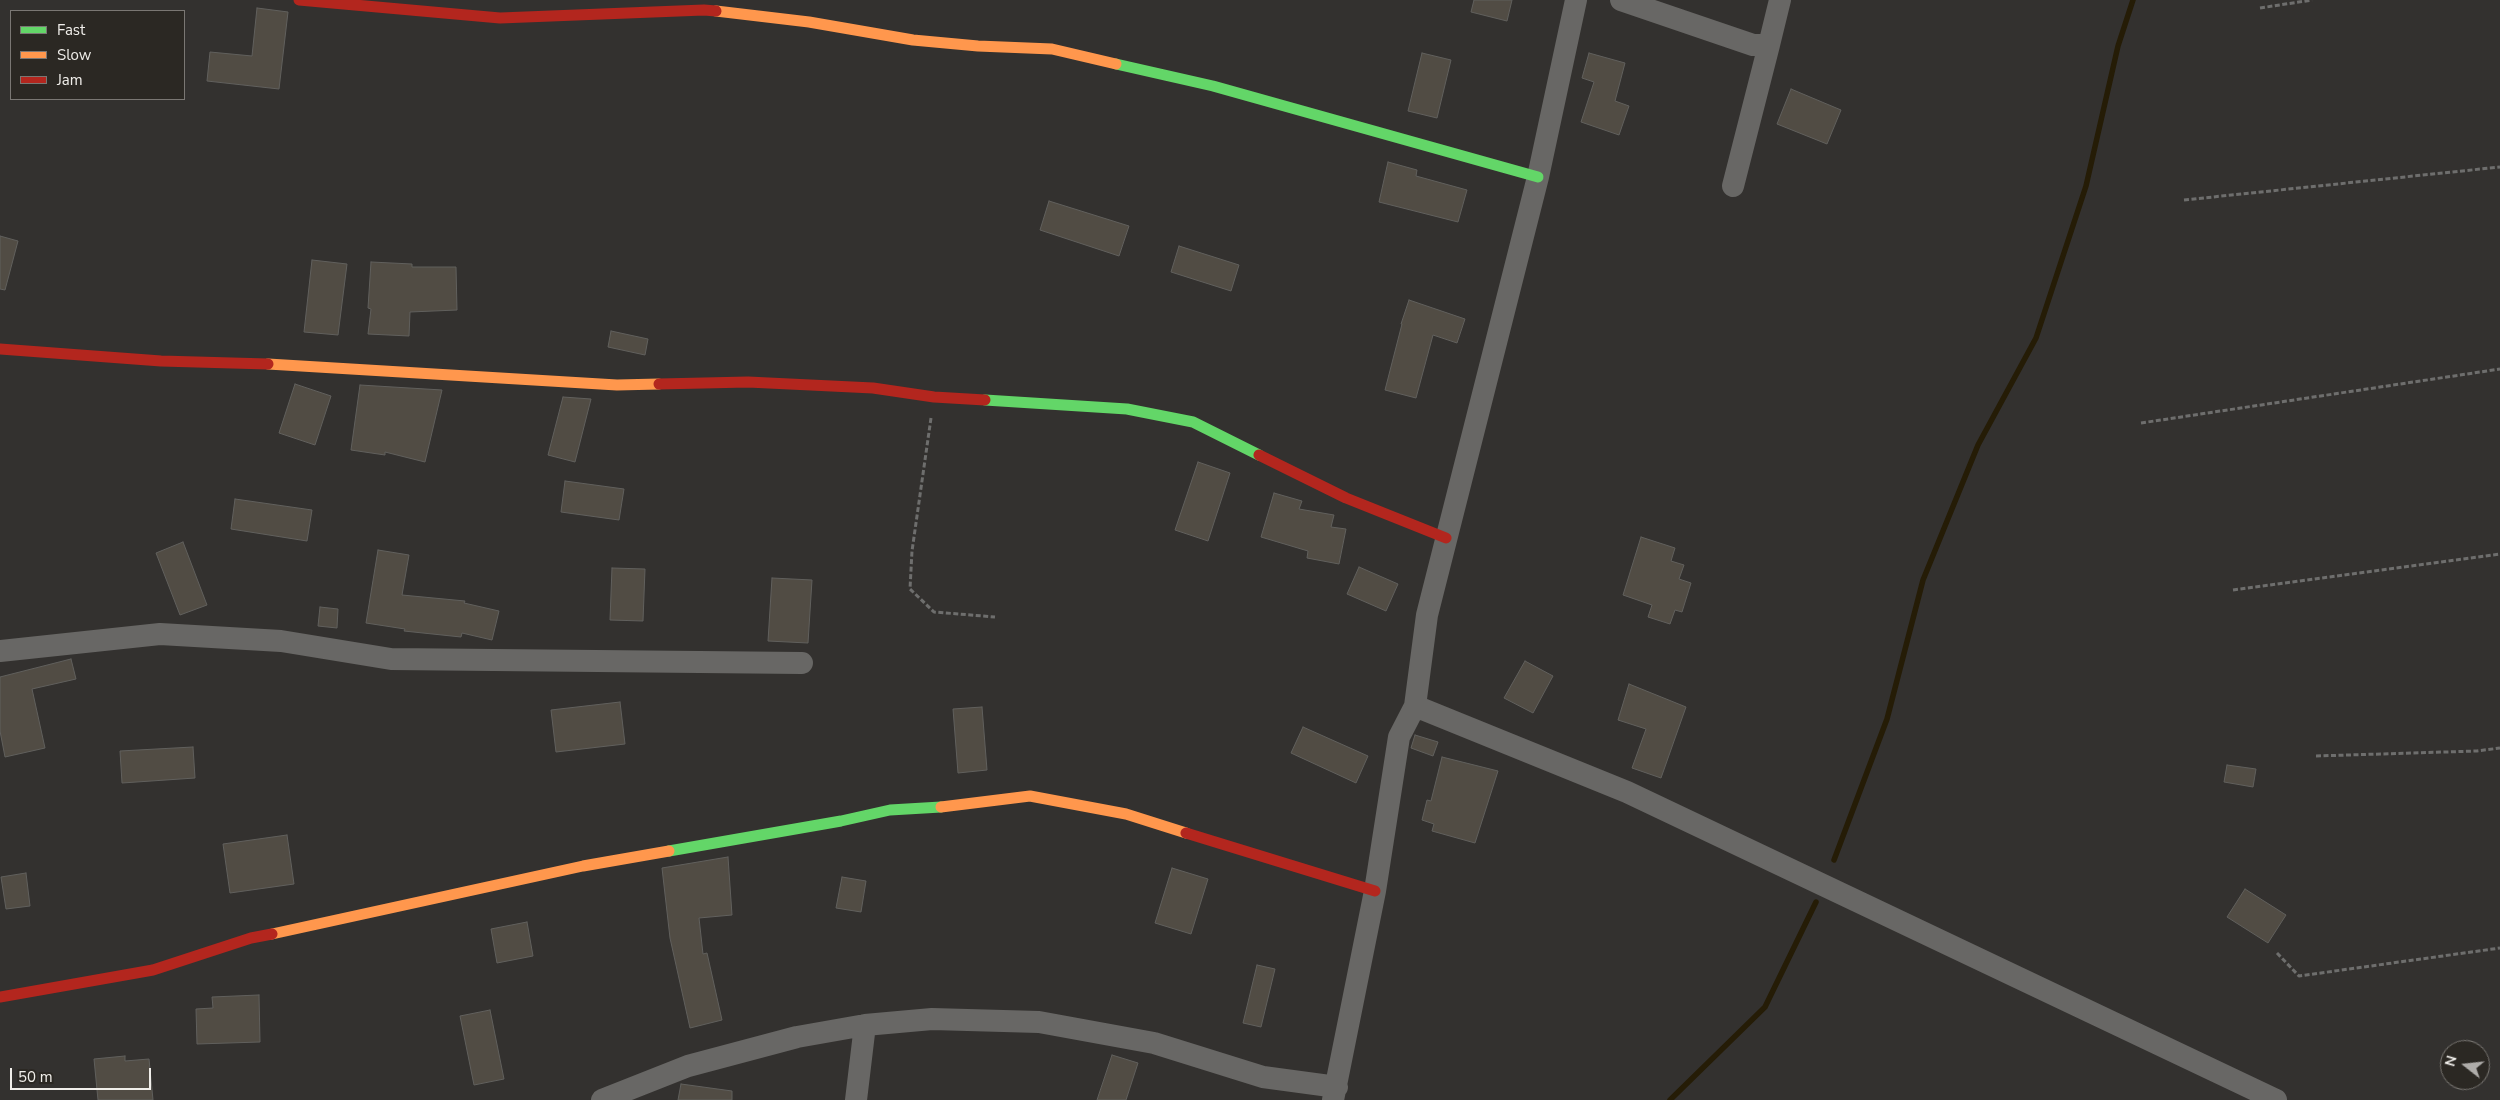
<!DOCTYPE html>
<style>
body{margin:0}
#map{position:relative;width:2500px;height:1100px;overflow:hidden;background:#33312f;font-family:"Nunito Sans",sans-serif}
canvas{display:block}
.legend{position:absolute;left:10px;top:10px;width:175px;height:90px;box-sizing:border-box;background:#2b2823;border:1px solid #7a7773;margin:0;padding:6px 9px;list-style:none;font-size:15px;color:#f0eeea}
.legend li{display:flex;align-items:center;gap:10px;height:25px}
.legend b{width:25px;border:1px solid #7a7773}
.north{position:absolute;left:2440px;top:1040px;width:50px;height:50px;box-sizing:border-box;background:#2b2823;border:1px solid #7a7773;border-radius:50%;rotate:286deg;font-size:14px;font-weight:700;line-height:20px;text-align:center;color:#f0eeea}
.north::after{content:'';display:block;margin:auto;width:18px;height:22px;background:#aeaca9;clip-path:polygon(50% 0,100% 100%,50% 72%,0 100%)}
.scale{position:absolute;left:10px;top:1068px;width:141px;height:22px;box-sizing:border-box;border:2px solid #f0eeea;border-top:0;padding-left:6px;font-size:15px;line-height:18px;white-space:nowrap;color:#f0eeea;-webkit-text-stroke:4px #2b2823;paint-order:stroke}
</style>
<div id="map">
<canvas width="2500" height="1100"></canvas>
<ul class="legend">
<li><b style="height:6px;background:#63d668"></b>Fast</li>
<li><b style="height:6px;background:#ff974d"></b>Slow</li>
<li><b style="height:6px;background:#b3261e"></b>Jam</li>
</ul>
<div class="north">N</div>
<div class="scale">50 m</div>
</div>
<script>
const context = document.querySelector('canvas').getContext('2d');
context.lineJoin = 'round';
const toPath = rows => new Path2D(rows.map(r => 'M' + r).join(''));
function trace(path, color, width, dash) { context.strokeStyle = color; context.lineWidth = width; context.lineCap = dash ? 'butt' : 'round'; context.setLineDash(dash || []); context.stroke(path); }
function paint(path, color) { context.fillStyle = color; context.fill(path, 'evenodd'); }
const stream = toPath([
 [1834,860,1887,719,1923,580,1978,445,2036,338,2086,186,2118,46,2133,0],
 [1670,1100,1765,1007,1816,902]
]);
const building = toPath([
 [1474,0,1512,0,1507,21,1471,12,1474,0],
 [257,8,288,12,279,89,207,81,210,52,252,56,257,8],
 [1422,53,1451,60,1437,118,1408,111,1422,53],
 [1589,53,1625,63,1615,101,1629,106,1619,135,1581,122,1594,82,1582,78,1589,53],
 [1791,89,1841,110,1827,144,1777,124,1791,89],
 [1388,162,1417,170,1416,176,1467,190,1458,222,1379,202,1388,162],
 [1049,201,1129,226,1119,256,1040,230,1049,201],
 [0,236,18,241,5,290,0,289,0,236],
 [1179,246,1239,265,1231,291,1171,272,1179,246],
 [312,260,347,264,338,335,304,332,312,260],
 [371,262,412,264,412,267,456,267,457,310,410,312,409,336,368,334,371,309,368,308,371,262],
 [1409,300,1465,319,1457,343,1433,335,1416,398,1385,390,1402,324,1401,324,1409,300],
 [611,331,648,339,645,355,608,347,611,331],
 [295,384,331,396,315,445,279,433,295,384],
 [360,385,442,390,425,462,385,452,385,455,351,450,360,385],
 [563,397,591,399,575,462,548,455,563,397],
 [1198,462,1230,473,1208,541,1175,530,1198,462],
 [565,481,624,489,619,520,561,512,565,481],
 [1274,493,1302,501,1299,509,1334,515,1331,527,1346,529,1339,564,1307,558,1308,551,1261,537,1274,493],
 [235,499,312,510,307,541,231,529,235,499],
 [1641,537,1675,548,1671,561,1684,565,1679,579,1691,583,1682,612,1675,610,1670,624,1648,617,1652,605,1623,595,1641,537],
 [183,542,207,605,180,615,156,553,183,542],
 [378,550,409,555,402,595,465,601,464,603,499,611,492,640,462,633,461,637,404,631,405,629,366,623,378,550],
 [1359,567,1398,584,1386,611,1347,594,1359,567],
 [612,568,645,569,643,621,610,620,612,568],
 [772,578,812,580,808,643,768,641,772,578],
 [320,607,338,609,337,628,318,626,320,607],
 [71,659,76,679,32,689,45,748,5,757,0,731,0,677,71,659],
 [1525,661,1553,676,1533,713,1504,698,1525,661],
 [1629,684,1686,707,1661,778,1632,768,1646,729,1618,720,1629,684],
 [620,702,625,744,556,752,551,710,620,702],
 [982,707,987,770,958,773,953,709,982,707],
 [1303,727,1368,756,1356,783,1291,753,1303,727],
 [1415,735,1438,742,1433,756,1411,748,1415,735],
 [193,747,195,778,122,783,120,751,193,747],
 [1442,757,1498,771,1475,843,1432,831,1434,824,1422,820,1427,800,1431,801,1442,757],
 [2227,765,2256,769,2253,787,2224,782,2227,765],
 [287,835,294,884,230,893,223,844,287,835],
 [728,857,732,915,699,918,703,954,707,953,722,1020,690,1028,670,938,662,868,728,857],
 [1172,868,1208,879,1191,934,1155,923,1172,868],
 [26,873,30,906,6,909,1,877,26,873],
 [842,877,866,881,861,912,836,908,842,877],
 [2245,889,2286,915,2268,943,2227,917,2245,889],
 [527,922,533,956,497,963,491,929,527,922],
 [1257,965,1275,969,1261,1027,1243,1023,1257,965],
 [259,995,260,1042,197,1044,196,1009,213,1008,212,997,259,995],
 [490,1010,504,1079,474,1085,460,1016,490,1010],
 [1112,1055,1138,1063,1126,1100,1097,1100,1112,1055],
 [125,1056,125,1061,149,1059,153,1100,98,1100,94,1059,125,1056],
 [681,1084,732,1091,732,1100,678,1100,681,1084]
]);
const path = toPath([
 [2260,8,2312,0],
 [2184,200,2500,167],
 [931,418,912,551,910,589,934,612,995,617],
 [2141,423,2500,369],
 [2233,590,2500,554],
 [2316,756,2477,751,2500,748],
 [2277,953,2299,976,2500,948]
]);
const street = toPath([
 [1621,0,1753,45,1769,45,1780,0],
 [1733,186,1769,45],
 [0,651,160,634,281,641,391,659,802,663],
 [1415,706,1627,792,2276,1100],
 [602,1100,688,1066,797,1037,865,1025,932,1019,1039,1022,1154,1043,1263,1077,1337,1087],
 [856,1100,865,1025],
 [1333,1100,1375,891,1399,737,1415,706,1427,615,1538,177,1576,0]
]);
const fast = toPath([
 [1116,64,1213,86,1538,177],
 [985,400,1127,409,1193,422,1259,455],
 [669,851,841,821,890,810,941,807]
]);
const slow = toPath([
 [716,11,809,22,913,40,978,46,1052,49,1116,64],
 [268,364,617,385,659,384],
 [941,807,1030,796,1126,814,1186,833],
 [272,934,583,866,669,851]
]);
const jam = toPath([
 [299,0,500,18,704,10,716,11],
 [0,349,161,361,268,364],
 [659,384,748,382,873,388,934,397,985,400],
 [1259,455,1346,498,1446,538],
 [1186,833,1375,891],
 [0,997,153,970,251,938,272,934]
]);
trace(stream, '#251c06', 5.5);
paint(building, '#514c44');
trace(building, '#61605d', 1);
trace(path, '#6e6e6d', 3, [5, 2.5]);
trace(street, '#686765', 22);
trace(fast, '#63d668', 11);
trace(slow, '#ff974d', 11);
trace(jam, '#b3261e', 11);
</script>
